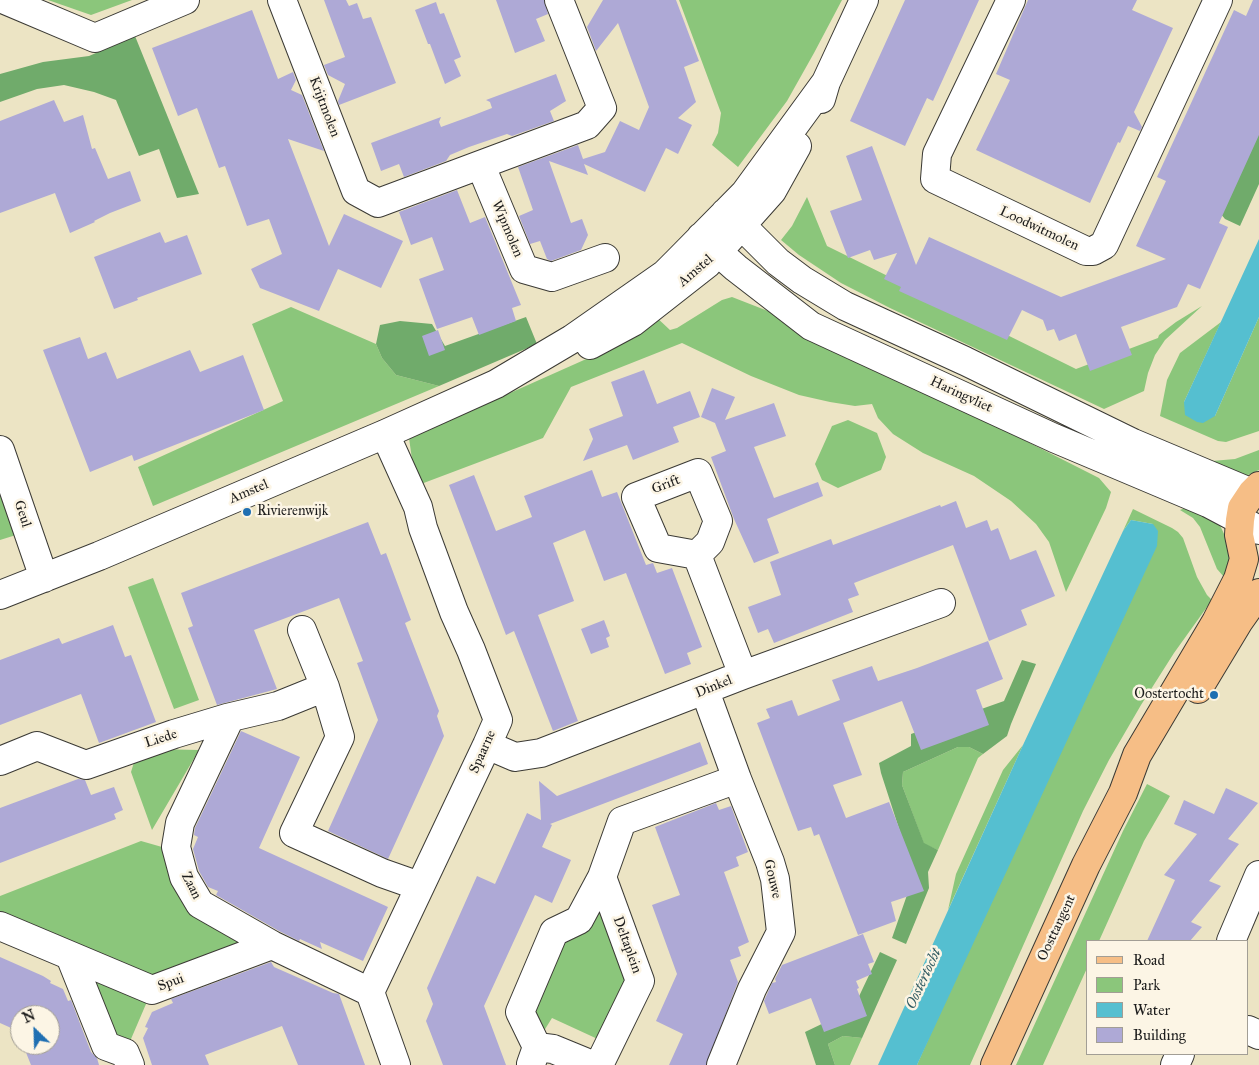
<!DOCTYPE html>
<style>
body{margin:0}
#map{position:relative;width:1259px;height:1065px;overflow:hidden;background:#ece4c4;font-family:"IM FELL Great Primer",serif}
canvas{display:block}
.legend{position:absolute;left:1086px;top:940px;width:162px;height:115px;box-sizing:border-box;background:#fcf5e5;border:1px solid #a29e95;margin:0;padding:6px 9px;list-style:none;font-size:15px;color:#1c1c1c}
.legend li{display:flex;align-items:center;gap:10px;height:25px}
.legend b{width:25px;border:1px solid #a29e95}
.north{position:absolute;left:10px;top:1005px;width:50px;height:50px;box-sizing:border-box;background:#fcf5e5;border:1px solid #a29e95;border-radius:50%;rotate:336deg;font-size:14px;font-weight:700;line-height:20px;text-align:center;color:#1c1c1c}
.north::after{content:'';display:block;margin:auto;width:18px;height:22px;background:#1f6fb2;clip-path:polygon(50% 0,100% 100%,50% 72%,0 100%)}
</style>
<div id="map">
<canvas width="1259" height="1065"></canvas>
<ul class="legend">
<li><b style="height:6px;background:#f6be86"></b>Road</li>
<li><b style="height:14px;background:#8bc67b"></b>Park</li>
<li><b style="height:14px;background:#55bfd0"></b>Water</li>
<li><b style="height:14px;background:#aea9d6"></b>Building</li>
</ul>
<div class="north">N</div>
</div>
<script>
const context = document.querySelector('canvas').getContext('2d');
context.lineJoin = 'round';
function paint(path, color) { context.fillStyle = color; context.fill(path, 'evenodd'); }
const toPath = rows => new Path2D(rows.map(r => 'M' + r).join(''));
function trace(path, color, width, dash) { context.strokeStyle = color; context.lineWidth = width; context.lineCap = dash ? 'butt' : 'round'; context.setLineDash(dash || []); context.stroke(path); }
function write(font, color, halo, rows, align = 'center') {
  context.font = font + ' "IM FELL Great Primer",serif'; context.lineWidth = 5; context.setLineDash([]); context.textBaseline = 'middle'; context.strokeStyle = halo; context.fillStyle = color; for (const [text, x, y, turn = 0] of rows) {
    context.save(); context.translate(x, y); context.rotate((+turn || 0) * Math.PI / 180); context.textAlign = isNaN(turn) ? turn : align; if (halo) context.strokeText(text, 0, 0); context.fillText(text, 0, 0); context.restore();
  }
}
const green = toPath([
 [48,0,132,0,91,15],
 [679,0,842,0,814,53,787,101,738,167,712,145,718,133,721,113],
 [807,197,827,246,1076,369,1158,338,1159,335,1176,322,1202,306,1165,340,1155,355,1148,373,1144,391,1104,409,890,308,841,283,799,255,781,240,792,226],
 [732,297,773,313,1099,478,1111,492,1106,508,1066,592,1049,542,1036,524,1011,501,974,476,923,453,893,434,878,418,872,404,855,406,830,402,799,395,751,376,682,343,571,387,543,438,421,484,412,459,409,438,593,356,654,315,670,330,677,328,722,300],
 [291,307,376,344,382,358,396,375,439,386,153,506,138,467,283,401,252,324],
 [1259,317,1259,431,1226,442,1218,441,1160,416,1167,380,1180,353,1221,322,1184,402,1215,416],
 [848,420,877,433,886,457,881,470,838,488,822,480,815,464,832,426],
 [1259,450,1259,470,1248,475,1240,476,1213,467,1212,461,1235,459],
 [0,495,16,535,0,540],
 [1192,505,1218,521,1225,536,1230,557,1224,577,1217,569,1200,527,1193,518,1180,510],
 [1133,509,1172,528,1178,532,1183,538,1197,577,1207,595,1212,600,1174,653,1141,705,1109,760,1083,811,970,1065,917,1065,1153,524,1131,520,1123,531],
 [153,578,199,700,174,709,128,587],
 [1023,745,948,910,956,874,1003,770],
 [958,747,969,747,983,754,978,758,938,850,924,844,902,785,903,772],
 [151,749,199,750,152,830,131,772,136,756],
 [1147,784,1170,796,1144,841,1099,941,1088,941,1088,966,1043,1065,1016,1065,1123,831],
 [141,841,169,849,251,945,152,990,125,1053,44,932,0,912,0,896],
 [598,900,632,975,602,1041,552,1018,542,1034,527,1008,554,942],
 [843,1036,862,1038,850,1065,835,1065,828,1044]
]);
const forest = toPath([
 [135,36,199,194,177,198,159,149,139,156,116,100,94,92,64,85,37,89,0,102,0,74,43,62,89,56],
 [1259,107,1259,184,1240,226,1225,219,1215,207],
 [526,317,537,344,439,386,396,375,382,358,376,344,380,325,400,321,432,324,445,346],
 [1022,660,1036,664,1011,724,1007,736,983,754,969,747,958,747,903,772,902,785,924,843,938,850,928,872,929,888,906,944,892,938,914,875,881,773,879,763,911,746,911,734,1004,701],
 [880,952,897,960,862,1038,843,1036,828,1044,835,1065,816,1065,805,1032,853,1009]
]);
const water = toPath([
 [1259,239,1259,317,1215,416,1203,423,1197,422,1185,415,1184,402],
 [1131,520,1153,524,1158,531,1157,546,917,1065,878,1065,1023,745,1123,531]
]);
const building = toPath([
 [324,0,346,0,349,6,357,3,363,19,371,17,396,83,339,105,338,101,345,84,328,75,324,65,345,57],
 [496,0,544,0,548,14,536,19,545,41,515,53],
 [603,0,676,0,699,61,684,67,696,102,678,118,692,125,678,154,666,148,645,192,584,164,588,175,549,161,571,223,582,219,588,235,581,250,551,261,547,259,540,241,530,244,519,216,533,210,518,167,578,145,583,159,605,152,620,121,639,130,649,107,618,23,596,51,587,27],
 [905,0,979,0,933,101,927,98,905,146,850,121],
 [1028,0,1137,0,1132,10,1173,28,1134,112,1142,127,1140,131,1128,126,1120,143,1118,142,1090,203,976,150,1010,80,996,74],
 [1253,0,1259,0,1259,135,1219,223,1228,227,1200,289,1188,284,1177,307,1121,327,1132,355,1090,371,1076,334,1059,341,1054,329,1047,331,1043,320,1022,310,1007,340,899,291,901,287,884,279,897,253,874,260,870,250,848,258,830,211,862,200,846,156,872,146,916,265,929,237,1061,297,1166,259,1136,246,1166,181,1157,177,1234,10,1246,16],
 [436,2,440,14,444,13,461,57,454,60,461,76,445,84,430,44,428,44,415,10],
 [252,10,278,79,293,72,296,80,291,90,302,95,324,151,288,139,329,246,344,214,403,241,381,288,338,269,319,311,260,288,251,269,282,254,269,219,247,226,225,166,219,168,197,108,178,116,152,48],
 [556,74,566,101,550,111,554,121,512,136,507,134,469,147,450,155,446,161,404,177,399,164,381,171,371,143,441,117,439,122,441,127,474,115,492,108,490,102,486,100],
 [54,100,64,122,83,115,92,149,95,148,108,179,130,171,141,201,110,213,94,221,95,222,70,233,55,193,0,213,0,121],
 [457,190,470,223,485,217,521,305,512,308,516,321,479,335,472,317,437,329,419,279,444,270,432,237,411,245,399,212],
 [160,232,165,243,187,235,202,274,137,298,138,300,114,309,94,257],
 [438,330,445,350,429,356,422,336],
 [80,337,88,359,106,352,117,379,190,350,200,372,243,355,264,410,134,461,132,455,90,472,43,350],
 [644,370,657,404,690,391,700,417,673,427,679,442,633,460,627,445,583,461,593,439,589,429,623,416,611,382],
 [712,388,735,397,725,420,774,403,786,436,754,447,774,498,818,482,823,496,767,519,779,553,754,563,734,519,711,457,726,451,715,423,701,417],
 [592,470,602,497,617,492,646,565,653,563,657,573,672,568,702,647,687,653,691,664,665,674,626,573,604,581,585,530,553,543,574,601,538,615,578,721,553,731,514,631,506,635,449,485,474,475,496,531,532,517,524,496],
 [956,501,966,528,987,520,991,531,998,528,1010,560,1036,550,1055,596,1021,610,1027,625,989,641,953,545,854,583,859,595,848,599,853,612,774,643,768,629,758,633,748,607,781,595,770,562,831,539,833,545,940,505,941,507],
 [368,522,381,555,386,553,411,620,405,623,439,711,437,716,444,736,388,859,328,831,378,720,357,663,363,661,339,598,254,630,277,689,217,705,188,628,193,626,181,593],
 [604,620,610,636,606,638,609,647,591,654,581,629],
 [113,625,125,657,131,655,156,722,99,743,81,694,0,725,0,660,59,638,62,644],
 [988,641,1003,679,976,690,989,725,921,750,902,701,843,723,862,775,833,785,846,818,889,802,924,891,891,902,896,921,858,935,819,834,814,836,811,827,798,831,757,723,770,718,766,709,792,700,798,716,840,700,832,680,872,666,878,681,917,668],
 [241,731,300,757,259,848,388,907,363,961,320,942,322,949,300,939,299,941,279,931,216,895,218,891,208,887,199,871,193,849,198,837,194,835,195,828],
 [700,742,708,764,550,824,552,825,542,847,571,860,552,903,535,895,484,1006,506,1065,443,1065,426,1021,433,1004,427,988,477,876,495,884,527,813,541,820,539,781,557,796],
 [78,779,85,780,91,795,114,787,123,810,114,814,116,819,0,863,0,808],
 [1226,788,1258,803,1228,839,1239,844,1209,881,1221,886,1191,922,1202,927,1190,941,1147,941,1175,880,1164,875,1197,834,1174,824,1184,800,1214,814],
 [716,803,719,810,731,806,748,852,736,857,739,866,724,872,749,942,738,947,741,956,730,960,738,982,706,1065,669,1065,683,1034,656,1021,677,974,652,905,680,895,655,827],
 [863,934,874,962,868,964,872,974,856,981,859,988,857,989,867,1016,824,1032,811,998,769,1014,764,1001,772,983,776,982,775,979,782,965],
 [0,957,43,976,51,981,50,983,63,989,68,1001,71,1000,91,1052,97,1058,99,1065,31,1065,23,1045,50,1045,50,1015,20,1015,20,1037,18,1031,0,1023],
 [271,962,274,967,333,993,339,994,365,1065,298,1065,282,1026,205,1055,209,1065,152,1065,143,1038,148,1028,145,1027,152,1012,173,1003,171,999]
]);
const minor = toPath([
 [5,0,95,38,185,0],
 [282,0,356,191,378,203,587,125,602,108,559,0],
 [1011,0,937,154,935,179,1086,251,1093,251,1104,245,1218,0],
 [821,99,826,82,864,0],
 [481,166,524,269,552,277,605,258],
 [725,213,749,233,778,262,802,280,845,306,965,361,1133,443,1252,493],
 [701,237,736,268,811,326,1054,438,1208,503,1259,530],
 [590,345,633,322,707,264,772,191,797,146],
 [385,434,418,507,423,528,454,612,471,650,498,720,487,745,370,992,396,1065],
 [0,450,44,578],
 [697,555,710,542,718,521,698,473,636,497,658,548,697,555,743,675],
 [0,595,99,556,385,434,496,384,572,339,665,274,678,261,745,193,826,82],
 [302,630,325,687,340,737,294,833,382,873,419,886],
 [705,691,737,779,770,862,775,879,781,932,752,989,721,1065],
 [227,718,228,722,180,823,176,847,184,877,200,904,272,945,370,992],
 [487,745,515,757,541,753,743,675,941,603],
 [0,761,37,746,86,765,174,734,227,718,278,706,325,687],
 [0,926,152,990,272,945],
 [1231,941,1259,875],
 [70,956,106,1046,125,1053,130,1065],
 [1248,1030,1259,1035],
 [537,1047,520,1012,554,932,579,920,602,877,622,821,737,779],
 [531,1064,537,1047,553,1049,592,1065],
 [599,1065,640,981,602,877],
 [1175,1065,1180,1054]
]);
const major = toPath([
 [1198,689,1239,621,1259,593],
 [995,1065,1086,865,1123,793,1137,755,1216,622,1238,579,1244,559,1239,535,1240,520,1242,508,1252,493,1259,486]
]);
const markers = [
 [247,512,5,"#1f6fb2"],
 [1214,695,5,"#1f6fb2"]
];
const streetNames = [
 ["Krijtmolen",324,107,69],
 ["Wipmolen",507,229,67],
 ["Loodwitmolen",1039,229,25],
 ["Amstel",696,271,-41],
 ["Haringvliet",961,395,25],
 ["Grift",666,485,-21],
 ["Amstel",249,492,-23],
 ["Geul",22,514,72],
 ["Dinkel",714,687,-22],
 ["Liede",161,739,-18],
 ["Spaarne",483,752,-66],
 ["Gouwe",772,879,77],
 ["Zaan",191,886,63],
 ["Oosttangent",1057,928,-65],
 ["Deltaplein",627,945,70],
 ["Spui",171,983,-20]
];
const poiNames = [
 ["Rivierenwijk",257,512],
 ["Oostertocht",1204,695,"right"]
];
const waterNames = [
 ["Oostertocht",924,979,-65]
];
paint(green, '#8bc67b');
paint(forest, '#70ab6b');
paint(water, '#55bfd0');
paint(building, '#aea9d6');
trace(minor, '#3b3a35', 30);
trace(major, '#3b3a35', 30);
trace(minor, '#fff', 28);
trace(major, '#f6be86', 28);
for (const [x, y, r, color] of markers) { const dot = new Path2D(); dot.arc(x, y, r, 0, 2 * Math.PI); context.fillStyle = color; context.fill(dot); trace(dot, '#fcf5e5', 2); }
write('14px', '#1c1c1c', '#fcf5e5', streetNames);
write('14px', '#1c1c1c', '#fcf5e5', poiNames, 'left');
write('italic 15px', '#335d64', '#fcf5e5', waterNames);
</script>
